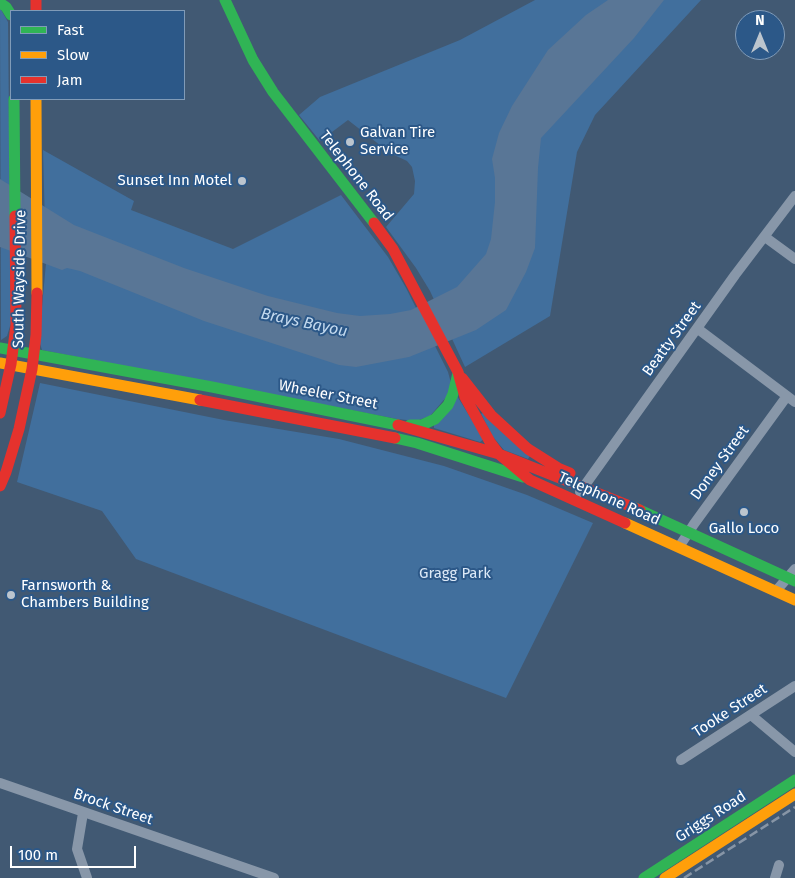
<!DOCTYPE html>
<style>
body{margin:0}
#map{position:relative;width:795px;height:878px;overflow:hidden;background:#415973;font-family:"Fira Sans",sans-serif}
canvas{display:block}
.legend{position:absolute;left:10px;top:10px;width:175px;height:90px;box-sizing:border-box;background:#2c5888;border:1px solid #809bb8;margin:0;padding:6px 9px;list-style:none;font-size:15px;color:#fff}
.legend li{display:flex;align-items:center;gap:10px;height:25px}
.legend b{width:25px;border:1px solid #809bb8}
.north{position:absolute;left:735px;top:10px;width:50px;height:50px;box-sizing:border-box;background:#2c5888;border:1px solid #809bb8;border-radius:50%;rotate:0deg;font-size:14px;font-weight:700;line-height:20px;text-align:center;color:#fff}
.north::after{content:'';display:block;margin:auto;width:18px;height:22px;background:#bcc5ce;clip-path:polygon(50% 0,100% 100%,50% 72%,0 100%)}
.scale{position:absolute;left:10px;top:846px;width:126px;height:22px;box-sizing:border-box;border:2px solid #fff;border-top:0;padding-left:6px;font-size:15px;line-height:18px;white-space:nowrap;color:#fff;-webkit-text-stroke:4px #2c5888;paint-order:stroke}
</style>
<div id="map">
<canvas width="795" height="878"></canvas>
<ul class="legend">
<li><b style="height:6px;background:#30b455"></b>Fast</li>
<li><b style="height:6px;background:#ff9f0a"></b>Slow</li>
<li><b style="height:6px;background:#e5322d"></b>Jam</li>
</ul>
<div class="north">N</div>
<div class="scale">100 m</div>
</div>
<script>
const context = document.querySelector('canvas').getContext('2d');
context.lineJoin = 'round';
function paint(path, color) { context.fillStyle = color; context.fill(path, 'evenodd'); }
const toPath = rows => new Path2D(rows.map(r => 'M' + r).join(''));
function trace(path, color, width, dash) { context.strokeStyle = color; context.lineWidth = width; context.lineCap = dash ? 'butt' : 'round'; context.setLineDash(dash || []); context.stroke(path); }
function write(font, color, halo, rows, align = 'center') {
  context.font = font + ' "Fira Sans",sans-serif'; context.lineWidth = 4; context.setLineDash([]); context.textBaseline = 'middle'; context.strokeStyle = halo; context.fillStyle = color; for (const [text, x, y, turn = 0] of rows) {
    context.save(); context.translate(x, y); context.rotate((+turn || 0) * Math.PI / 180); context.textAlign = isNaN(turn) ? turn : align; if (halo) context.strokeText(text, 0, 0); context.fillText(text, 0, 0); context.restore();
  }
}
const green = toPath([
 [535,0,701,0,595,115,577,152,550,316,465,367,430,291,416,268,386,227,414,194,415,181,412,167,407,161,390,153,348,120,320,141,299,115,320,97,460,40],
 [0,8,8,22,11,323,7,336,1,340],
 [43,150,134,201,131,210,233,249,341,195,388,257,406,288,448,372,451,383,448,395,430,416,416,421,397,419,42,350,39,340,46,263],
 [40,383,224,420,339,439,444,466,527,495,593,523,506,698,136,559,102,511,17,482],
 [457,396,484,439,480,442,434,428,434,424],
 [484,412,530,456,528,459,504,450,493,437,481,414]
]);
const water = toPath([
 [608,0,664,0,634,38,541,138,538,168,535,248,526,272,506,310,476,330,409,357,356,367,339,365,204,321,80,271,67,268,62,270,0,247,0,179,74,225,184,268,268,296,337,313,360,316,390,314,411,310,457,287,486,254,491,239,495,202,495,178,492,159,499,133,512,106,548,50,586,15]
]);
const street = toPath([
 [765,237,795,259],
 [698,329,795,402],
 [580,492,735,275,795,196],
 [679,547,694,524,787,396],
 [776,591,795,569],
 [751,715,795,752],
 [681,760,795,686],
 [0,783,274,878],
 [83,813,77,849,87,878],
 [775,878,779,865]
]);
const fast = toPath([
 [225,0,253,60,273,92,374,223],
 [0,3,6,7,11,15],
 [14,99,15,216],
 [0,348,212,387,398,425],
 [410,425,422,425,435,419,448,405,453,394,458,373],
 [395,438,417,443,523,477],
 [633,507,795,581],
 [644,878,795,780]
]);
const slow = toPath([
 [36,99,37,293],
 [0,363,200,400],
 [625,523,795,600],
 [665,878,795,794]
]);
const jam = toPath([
 [36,0,36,11],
 [374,223,393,249,458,372,465,397,490,442,499,454,530,480,625,523],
 [462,378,491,415,528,449,558,468,570,473],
 [200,400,395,438],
 [0,413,11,364,16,325,15,216],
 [398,425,499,454,640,510],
 [0,486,6,472,19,429,32,369,36,335,37,293]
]);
const rail = toPath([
 [684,878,795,807]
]);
const markers = [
 [350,142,5,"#bcc5ce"],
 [242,181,5,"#bcc5ce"],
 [744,512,5,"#bcc5ce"],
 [11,595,5,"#bcc5ce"]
];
const poiNames = [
 ["Galvan Tire",360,133],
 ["Service",360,150],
 ["Sunset Inn Motel",232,181,"right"],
 ["Gallo Loco",744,529,"center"],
 ["Farnsworth &",21,586],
 ["Chambers Building",21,603]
];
const streetNames = [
 ["Telephone Road",356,176,52],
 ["South Wayside Drive",20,279,-89],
 ["Beatty Street",672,339,-54],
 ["Wheeler Street",328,395,11],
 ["Doney Street",720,463,-54],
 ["Telephone Road",609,499,24],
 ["Tooke Street",730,711,-33],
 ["Brock Street",113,807,19],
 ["Griggs Road",711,817,-33]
];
const parkNames = [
 ["Gragg Park",455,574]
];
const waterNames = [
 ["Brays Bayou",304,323,12]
];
paint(green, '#416f9d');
paint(water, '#597696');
trace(street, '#8897a9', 10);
trace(fast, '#30b455', 11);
trace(slow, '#ff9f0a', 11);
trace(jam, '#e5322d', 11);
trace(rail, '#8795a6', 2.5, [9, 4]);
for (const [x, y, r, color] of markers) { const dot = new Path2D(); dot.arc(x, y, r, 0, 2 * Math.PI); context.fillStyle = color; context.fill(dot); trace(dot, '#2c5888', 2); }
write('15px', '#fff', '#2c5888', poiNames, 'left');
write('15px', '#fff', '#2c5888', streetNames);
write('15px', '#dce9f7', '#2c5888', parkNames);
write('italic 16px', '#c4daef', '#2c5888', waterNames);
</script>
